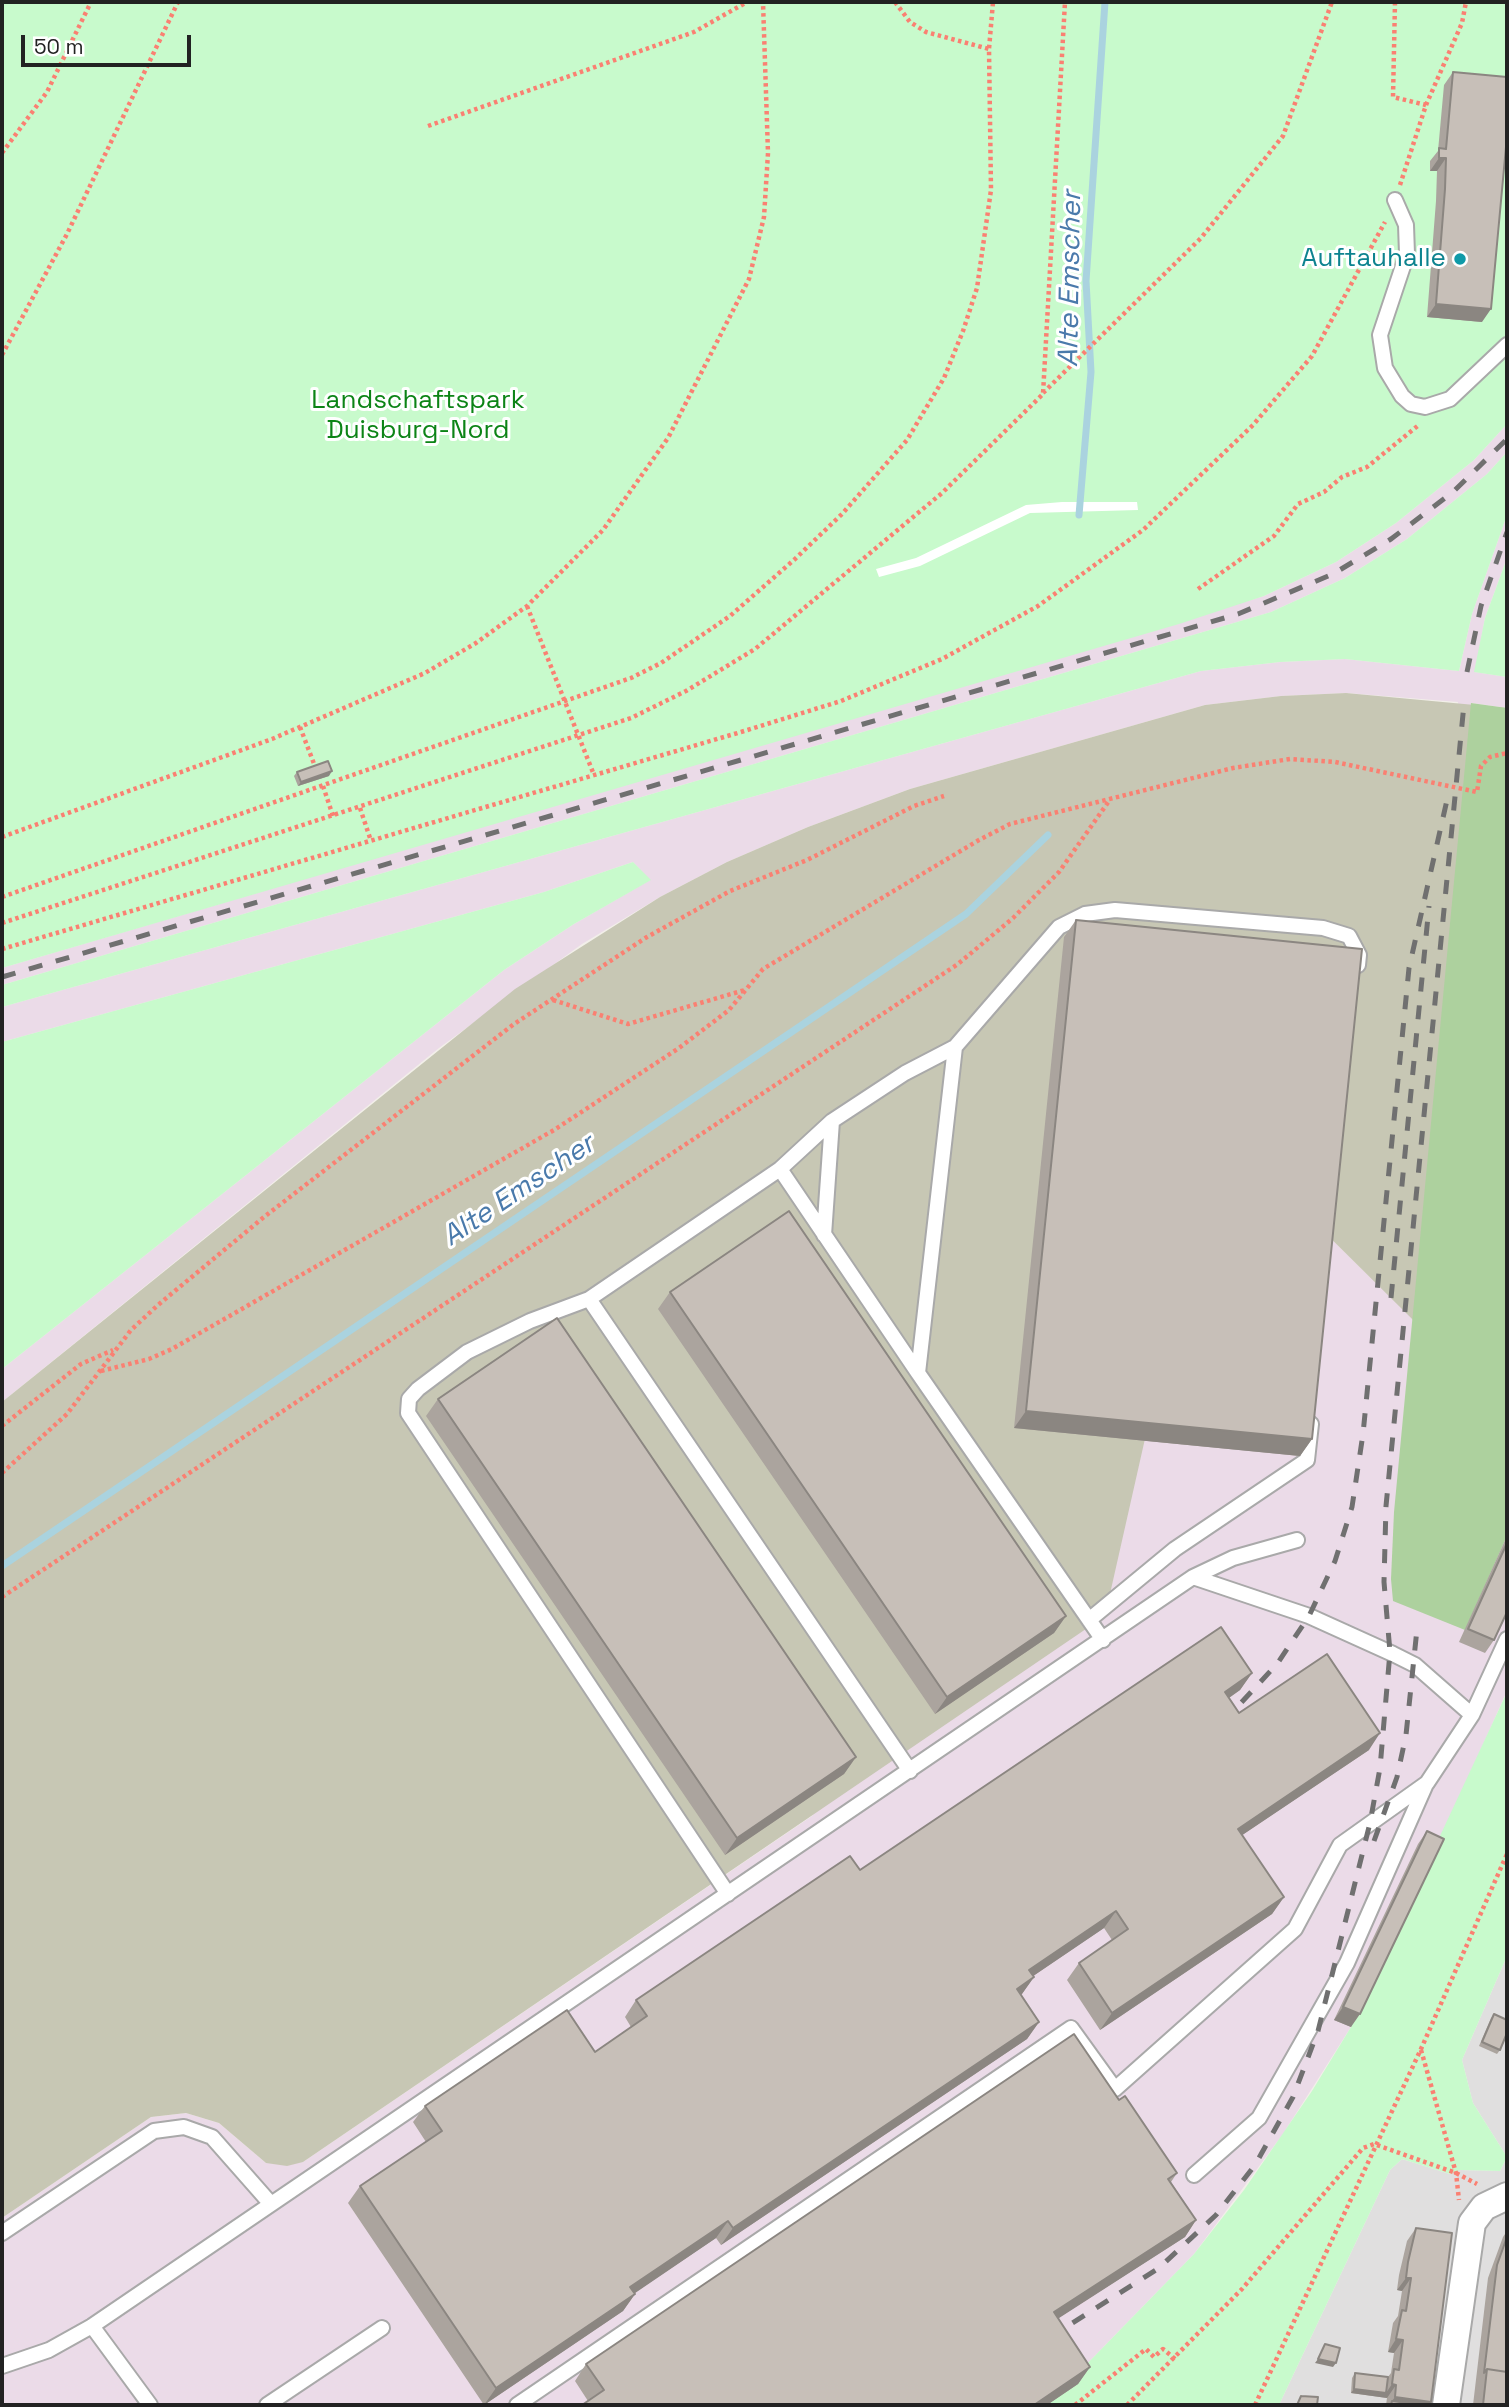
<!DOCTYPE html>
<style>
body{margin:0}
#map{position:relative;width:1509px;height:2407px;overflow:hidden;background:#f2efe9;font-family:"Space Grotesk",sans-serif}
canvas{display:block}
.frame{position:absolute;inset:0;border:4px solid #222;pointer-events:none}
.scale{position:absolute;left:21px;top:35px;width:170px;height:32px;box-sizing:border-box;border:4px solid #222;border-top:0;padding-left:9px;font-size:21px;line-height:24px;white-space:nowrap;color:#222;-webkit-text-stroke:5px #fff;paint-order:stroke}
</style>
<div id="map">
<canvas width="1509" height="2407"></canvas>
<div class="frame"></div>
<div class="scale">50 m</div>
</div>
<script>
const context = document.querySelector('canvas').getContext('2d');
context.lineJoin = 'round';
function paint(path, color) { context.fillStyle = color; context.fill(path, 'evenodd'); }
const toPath = rows => new Path2D(rows.map(r => 'M' + r).join(''));
function trace(path, color, width, dash) { context.strokeStyle = color; context.lineWidth = width; context.lineCap = dash ? 'butt' : 'round'; context.setLineDash(dash || []); context.stroke(path); }
function write(font, color, halo, rows, align = 'center') {
  context.font = font + ' "Space Grotesk",sans-serif'; context.lineWidth = 6; context.setLineDash([]); context.textBaseline = 'middle'; context.strokeStyle = halo; context.fillStyle = color; for (const [text, x, y, turn = 0] of rows) {
    context.save(); context.translate(x, y); context.rotate((+turn || 0) * Math.PI / 180); context.textAlign = isNaN(turn) ? turn : align; if (halo) context.strokeText(text, 0, 0); context.fillText(text, 0, 0); context.restore();
  }
}
const residential = toPath([
 [1507,1956,1507,2182,1474,2196,1462,2214,1440,2405,1279,2405,1390,2170,1402,2159,1450,2174,1459,2170,1500,2171,1507,2157,1473,2103,1462,2060],
 [1507,2207,1507,2405,1456,2405,1480,2232,1496,2213]
]);
const industrial = toPath([
 [1507,424,1507,452,1487,474,1407,539,1345,578,1271,612,2,985,2,968,1264,596,1336,562,1396,523,1474,460],
 [1507,515,1507,558,1485,618,1475,672,1507,677,1507,708,1472,703,1507,1413,1507,1691,1435,1852,1351,2027,1283,2134,1194,2254,1081,2370,1040,2405,2,2405,2,2218,151,2117,186,2113,219,2123,266,2163,303,2162,812,1816,1149,1421,1299,1207,1370,1277,1458,702,1346,693,1281,696,1205,705,910,789,808,827,727,862,660,897,582,944,439,1048,2,1402,2,1369,504,970,574,924,650,880,633,862,544,892,2,1042,2,1007,1201,671,1280,662,1345,659,1459,671,1472,614]
]);
const construction = toPath([
 [1346,693,1507,708,1507,1413,1299,1207,1149,1421,1105,1616,303,2162,287,2166,266,2163,219,2123,186,2113,151,2117,2,2218,2,1402,515,989,660,897,727,862,808,827,910,789,1205,705,1281,696]
]);
const forest = toPath([
 [1471,703,1507,708,1507,1536,1465,1630,1393,1601,1391,1579,1394,1512]
]);
const park = toPath([
 [2,2,1507,2,1507,424,1474,460,1396,523,1336,562,1264,596,1179,624,2,968],
 [1507,452,1507,515,1472,614,1459,671,1345,659,1280,662,1201,671,2,1007,2,985,1271,612,1345,578,1407,539,1487,474],
 [1507,558,1507,677,1474,672,1485,618],
 [633,862,651,880,574,924,504,970,2,1369,2,1042,544,892],
 [1507,1692,1507,1956,1462,2060,1473,2103,1507,2157,1500,2171,1460,2170,1450,2174,1402,2159,1390,2170,1279,2405,1040,2405,1081,2370,1194,2254,1244,2190,1312,2091,1351,2027]
]);
const pier = toPath([
 [1062,502,1137,502,1138,510,1030,513,920,566,879,577,876,569,916,558,1026,505]
]);
const stream = toPath([
 [1079,515,1091,372,1086,281,1105,2],
 [2,1566,966,914,1048,835]
]);
const path = toPath([
 [895,2,910,22,926,32,989,49],
 [1395,2,1393,97,1426,105],
 [428,126,694,32,747,2],
 [2,153,47,92,91,2],
 [1400,185,1426,105,1462,23,1466,2],
 [2,355,67,234,178,2],
 [1043,393,1201,238,1283,136,1332,2],
 [1198,589,1274,536,1298,504,1324,492,1342,477,1367,467,1420,424],
 [527,606,594,775],
 [300,727,316,769],
 [323,786,333,816],
 [360,808,371,841],
 [2,837,272,739,425,673,476,643,527,606,603,530,668,438,749,279,764,217,768,153,763,2],
 [2,897,631,678,661,663,730,616,795,559,842,514,907,440,944,378,963,331,977,288,991,190,989,49,993,2],
 [2,923,631,718,686,691,755,649,942,493,1043,394,1065,2],
 [2,949,741,732,841,701,942,659,1038,606,1143,530,1253,425,1312,356,1385,222],
 [553,1000,628,1024,745,990],
 [101,1371,149,1359,172,1349,554,1130,679,1048,729,1010,763,969,979,840,1010,824,1233,768,1290,759,1335,762,1477,792,1481,766,1490,757,1507,753],
 [2,1426,81,1364,113,1350],
 [2,1473,67,1414,131,1330,158,1305,264,1217,514,1024,647,937,730,891,807,860,914,806,944,796],
 [2,1597,958,964,1013,918,1059,872,1109,801],
 [1421,2050,1456,2173,1459,2200],
 [1075,2405,1146,2349,1154,2357,1163,2349,1175,2359],
 [1127,2405,1242,2289,1363,2148,1374,2144,1456,2173,1477,2184],
 [1255,2405,1421,2049,1507,1854]
]);
const service = toPath([
 [1395,200,1406,225,1407,254,1380,335,1385,368,1402,396,1411,404,1425,407,1450,399,1507,345],
 [780,1169,832,1121,905,1073,955,1047],
 [824,1235,832,1121],
 [589,1299,530,1321,467,1352,418,1389,409,1399,408,1413,728,1894],
 [1193,1577,1309,1616,1393,1654,1415,1665,1472,1715],
 [1089,1620,1175,1549,1307,1460,1311,1424],
 [1103,1640,918,1373,955,1047,1059,927,1085,914,1115,910,1323,928,1349,936,1359,955,1358,965],
 [910,1771,589,1299,780,1169,918,1373],
 [1194,2175,1259,2118,1347,1963,1426,1784],
 [2,2233,154,2131,184,2127,212,2137,271,2204],
 [92,2326,150,2405],
 [2,2366,49,2350,92,2326,1193,1577,1233,1558,1297,1540],
 [267,2405,382,2328],
 [517,2405,1071,2028,1115,2089,1295,1929,1340,1845,1427,1783,1472,1715,1507,1639]
]);
const minor = toPath([
 [1446,2405,1472,2223,1484,2207,1507,2196]
]);
const rail = toPath([
 [1467,672,1481,606,1507,532],
 [2,977,1238,614,1333,574,1391,539,1453,492,1507,439],
 [1391,1298,1429,906],
 [1220,1720,1239,1705,1277,1664,1309,1616,1335,1561,1352,1507,1363,1434,1409,968,1447,800],
 [1374,1841,1397,1777,1406,1735,1417,1629],
 [1049,2338,1159,2268,1216,2215,1255,2165,1293,2097,1318,2031,1370,1823,1380,1768,1390,1652,1384,1582,1386,1506,1464,704]
]);
const wall = toPath([
 [1453,72,1482,322,1427,317,1436,201,1437,171,1430,171,1430,161,1438,151,1444,85],
 [297,772,329,776,298,786,294,776],
 [1076,920,1312,1439,1300,1456,1014,1428,1064,937],
 [670,1292,1066,1616,1054,1633,935,1714,658,1309],
 [438,1399,856,1757,844,1774,725,1855,426,1416],
 [1507,1536,1507,1612,1494,1640,1485,1653,1459,1642],
 [1252,1673,1240,1690,1229,1698,1239,1713,1369,1750,1242,1835,1284,1897,1272,1914,1100,2030,1067,1980,1079,1963,1112,1940,1104,1928,1033,1976,1034,1977,1021,1995,1039,2022,1027,2039,721,2245,716,2238,634,2293,635,2294,623,2311,484,2405,348,2203,360,2186,426,2142,413,2122,425,2106,595,2052,631,2027,625,2017,636,2000,860,1870],
 [1427,1831,1351,2027,1334,2020,1418,1844],
 [1494,2014,1500,2050,1497,2054,1479,2046,1491,2018],
 [1119,2100,1177,2173,1171,2182,1196,2220,1185,2237,1058,2318,1090,2367,1078,2384,1047,2405,582,2405,588,2401,575,2381,586,2364],
 [1416,2228,1431,2402,1428,2405,1386,2405,1387,2398,1351,2393,1352,2378,1355,2373,1388,2377,1391,2373,1394,2353,1388,2352,1393,2323,1398,2316,1402,2291,1397,2290,1399,2275,1407,2241],
 [1507,2231,1507,2405,1473,2405,1488,2278,1503,2237]
]);
const shadedWall = toPath([
 [1439,158,1446,158,1437,171,1430,171],
 [1436,304,1491,309,1482,322,1427,317],
 [332,771,329,776,298,786,301,782],
 [1026,1411,1312,1439,1300,1456,1014,1428],
 [1066,1616,1054,1633,935,1714,947,1697],
 [1252,1673,1240,1690,1213,1709,1225,1692],
 [1380,1733,1369,1750,1226,1846,1238,1829],
 [856,1757,844,1774,725,1855,737,1838],
 [1284,1897,1272,1914,1100,2030,1112,2013],
 [1116,1911,1104,1928,1017,1987,1029,1970],
 [1034,1977,1022,1994,1005,2006,1017,1989],
 [1343,2007,1360,2014,1351,2027,1334,2020],
 [1039,2022,1027,2039,721,2245,733,2228],
 [1196,2220,1185,2237,1042,2329,1054,2312],
 [728,2221,716,2238,619,2304,630,2287],
 [1406,2278,1411,2278,1402,2291,1397,2290],
 [635,2294,623,2311,484,2405,496,2388],
 [1396,2339,1403,2340,1394,2353,1388,2352],
 [1318,2359,1336,2363,1333,2367,1315,2363],
 [1090,2367,1078,2384,1047,2405,1034,2405],
 [1392,2384,1396,2385,1387,2398,1351,2393,1354,2389,1386,2393],
 [1395,2397,1431,2402,1428,2405,1391,2405,1392,2401]
]);
const building = toPath([
 [1453,72,1507,77,1507,136,1491,309,1436,304,1445,189,1446,158,1439,158,1439,148,1446,149,1453,72],
 [328,761,332,771,301,782,297,772,328,761],
 [1076,920,1362,949,1312,1439,1026,1411,1076,920],
 [789,1211,1066,1616,947,1697,670,1292,789,1211],
 [557,1318,856,1757,737,1838,438,1399,557,1318],
 [1507,1543,1507,1612,1494,1640,1468,1629,1507,1543],
 [1221,1627,1252,1673,1225,1692,1239,1713,1327,1654,1380,1733,1238,1829,1284,1897,1112,2013,1079,1963,1128,1929,1116,1911,1029,1970,1034,1977,1017,1989,1039,2022,733,2228,728,2221,630,2287,635,2294,496,2388,360,2186,442,2131,425,2106,567,2010,595,2052,647,2016,636,2000,850,1856,860,1870,1221,1627],
 [1427,1831,1444,1839,1360,2014,1343,2007,1427,1831],
 [1494,2014,1507,2020,1507,2033,1500,2050,1482,2042,1494,2014],
 [1074,2034,1119,2100,1125,2096,1177,2173,1168,2179,1196,2220,1054,2312,1090,2367,1034,2405,582,2405,604,2390,586,2364,1074,2034],
 [1416,2228,1452,2233,1431,2402,1395,2397,1396,2385,1392,2384,1394,2369,1399,2370,1403,2340,1396,2339,1402,2310,1406,2311,1411,2278,1406,2278,1408,2262,1416,2228],
 [1507,2237,1507,2372,1487,2369,1484,2373,1497,2265,1507,2237],
 [1325,2344,1340,2348,1336,2363,1318,2359,1325,2344],
 [1487,2369,1507,2372,1507,2405,1483,2405,1487,2369],
 [1355,2373,1388,2377,1386,2393,1354,2389,1355,2373],
 [1301,2396,1318,2397,1317,2405,1297,2405,1301,2396],
 [1392,2401,1422,2405,1391,2405,1392,2401]
]);
const markers = [
 [1460,259,7,"#0f9aa8"]
];
const cultureNames = [
 ["Auftauhalle",1446,259]
];
const parkNames = [
 ["Landschaftspark",418,401],
 ["Duisburg-Nord",418,431]
];
const waterNames = [
 ["Alte Emscher",1071,279,-89],
 ["Alte Emscher",519,1191,-34]
];
paint(residential, '#e0dfdf');
paint(industrial, '#ebdbe8');
paint(construction, '#c7c7b4');
paint(forest, '#add19e');
paint(park, '#c8facc');
paint(pier, '#fff');
trace(stream, '#aad3df', 7);
trace(service, '#a9a9a9', 18);
trace(minor, '#a9a9a9', 30);
trace(path, '#fa8072', 4.5, [3.5, 3.5]);
trace(service, '#fff', 14);
trace(minor, '#fff', 26);
trace(rail, '#707070', 5, [14, 14]);
paint(wall, '#aba49e');
paint(shadedWall, '#8b8681');
paint(building, '#c7bfb8');
trace(building, '#8b8681', 2);
for (const [x, y, r, color] of markers) { const dot = new Path2D(); dot.arc(x, y, r, 0, 2 * Math.PI); context.fillStyle = color; context.fill(dot); trace(dot, '#fff', 2.5); }
write('26px', '#0d838f', '#fff', cultureNames, 'right');
write('26px', '#0c8416', '#fff', parkNames);
write('italic 28px', '#4a7aab', '#fff', waterNames);
</script>
